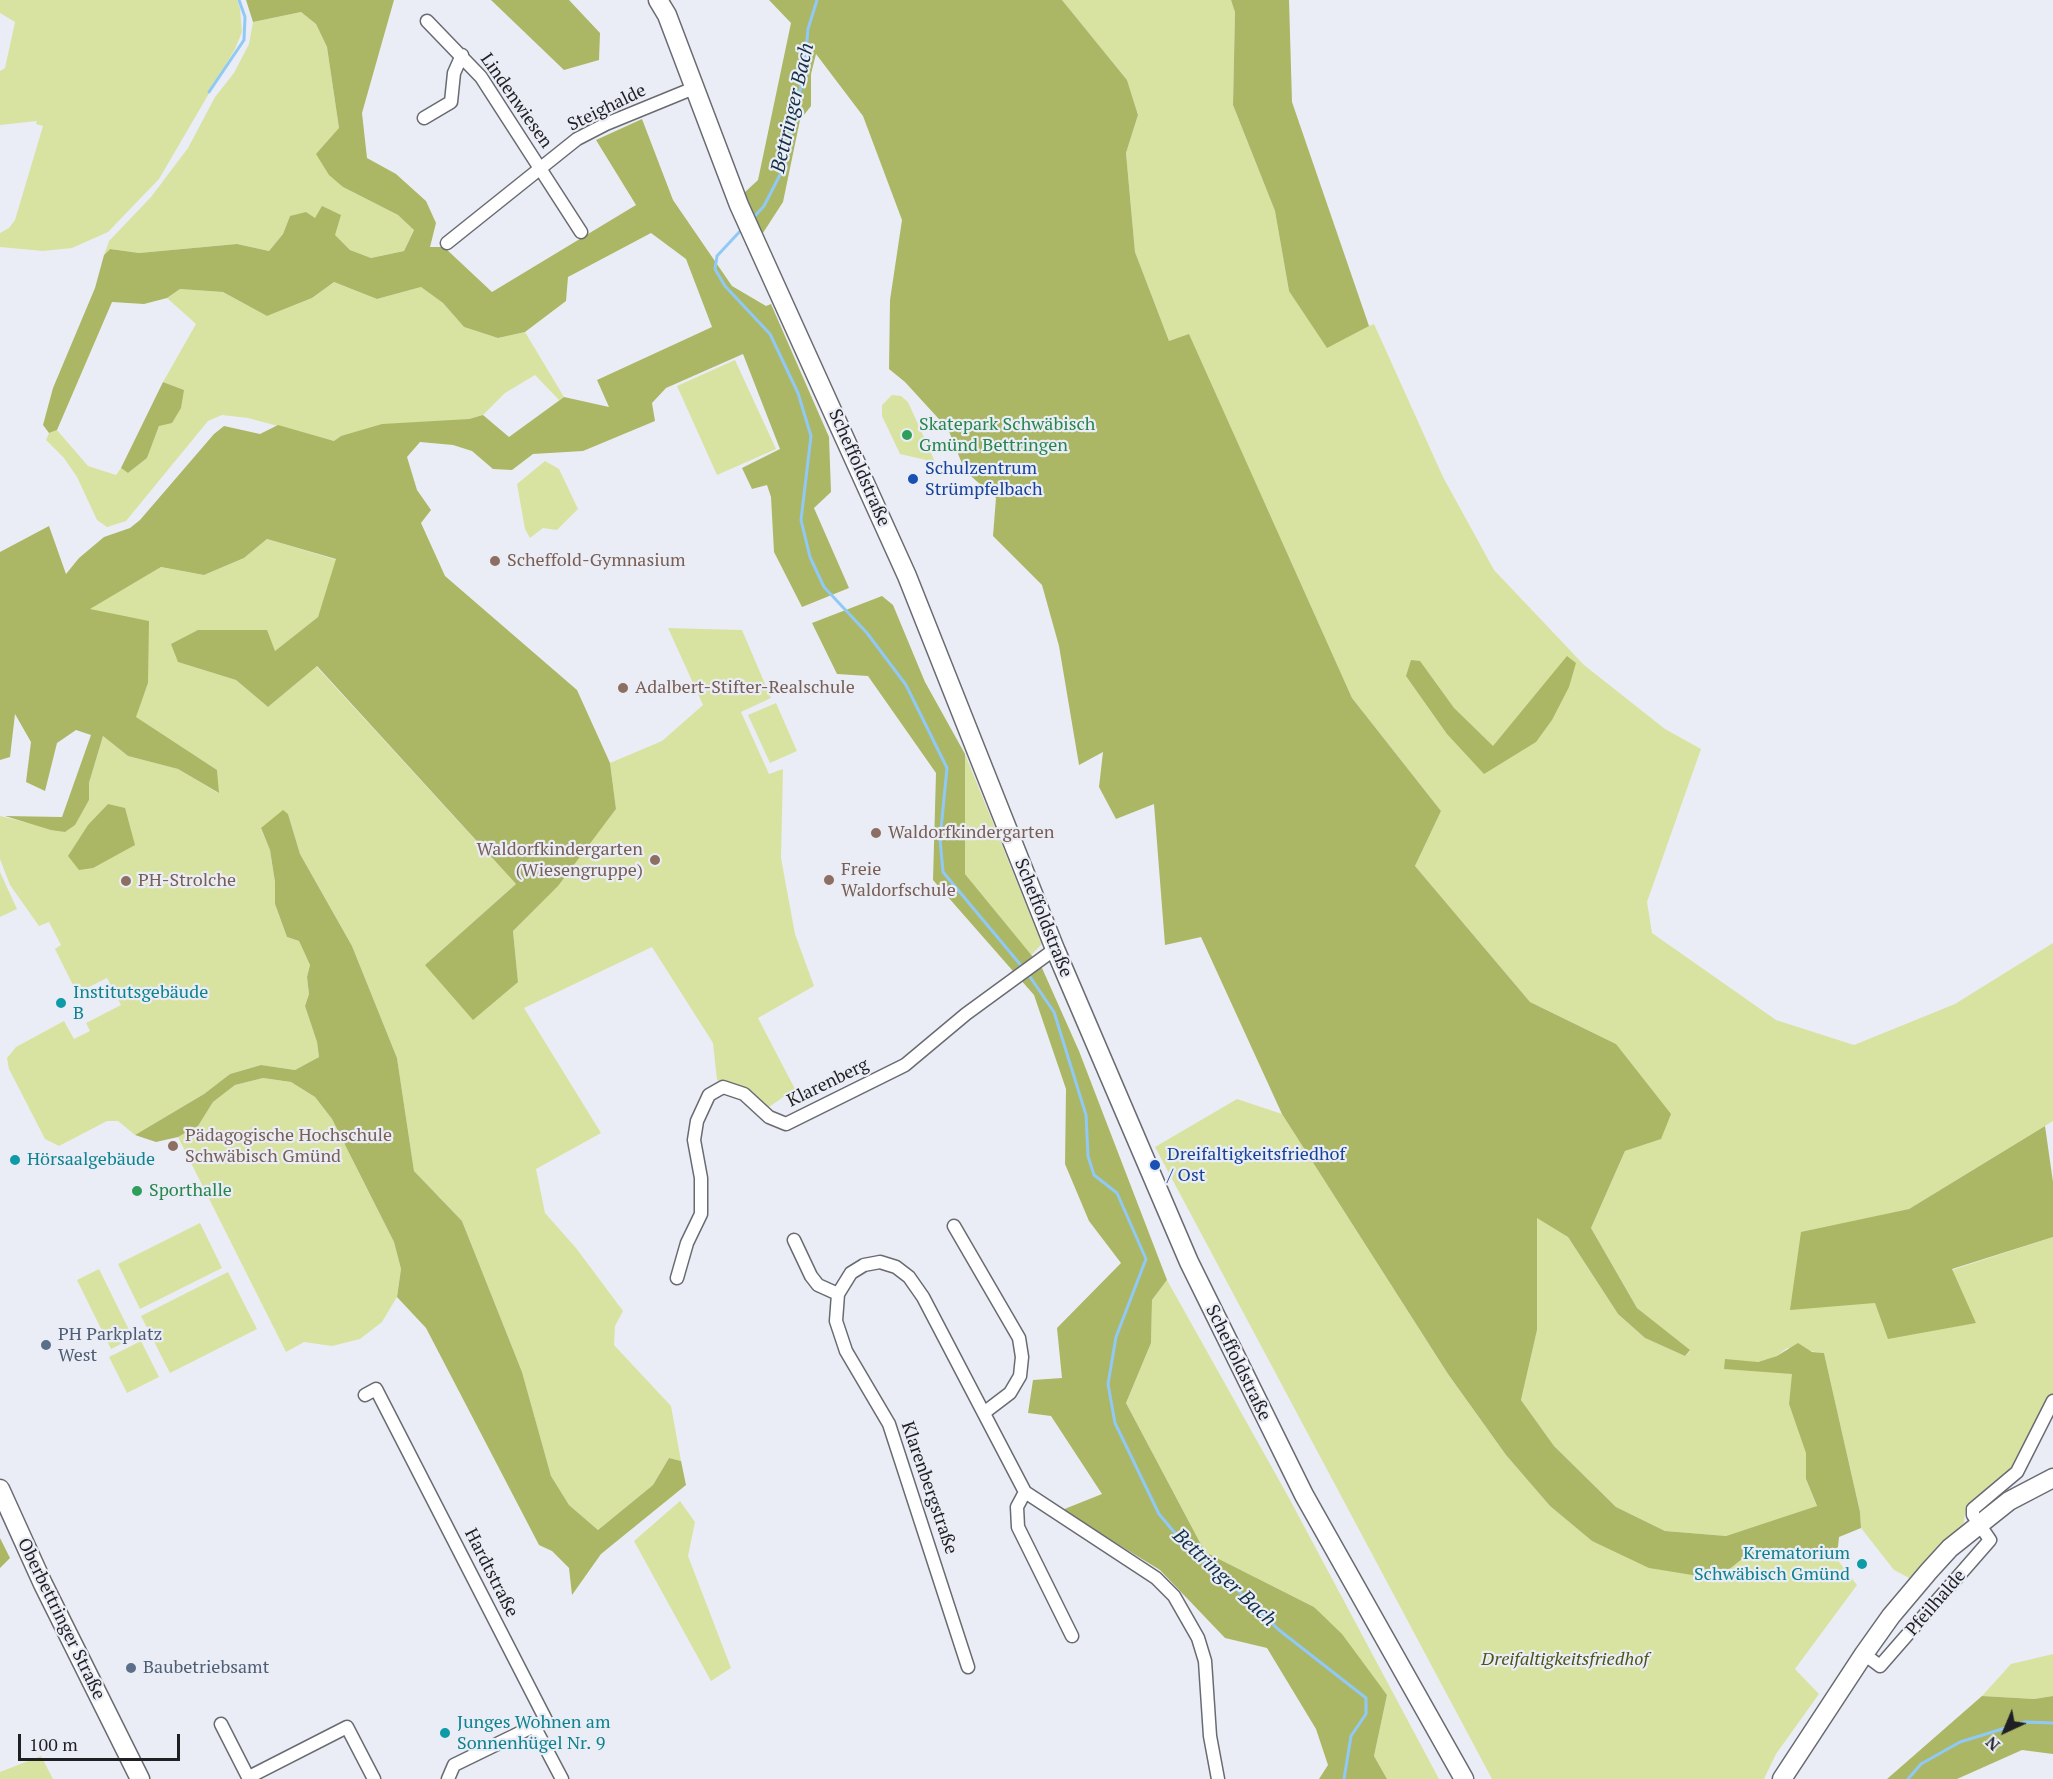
<!DOCTYPE html>
<meta charset="utf-8">
<style>
body{margin:0}
#map{position:relative;width:2053px;height:1779px;overflow:hidden;background:#eaedf5;font-family:"PT Serif",serif}
canvas{display:block}
.north{position:absolute;left:1975px;top:1701px;width:60px;height:60px;-webkit-text-stroke:4px #eaedf5;paint-order:stroke;rotate:224deg;font-size:16px;font-weight:700;line-height:24px;text-align:center;color:#1f2023}
.north::after{content:'';display:block;margin:auto;width:21px;height:27px;background:#1f2023;clip-path:polygon(50% 0,100% 100%,50% 72%,0 100%)}
.scale{position:absolute;left:18px;top:1734px;width:162px;height:27px;box-sizing:border-box;border:3px solid #1f2023;border-top:0;padding-left:8px;font-size:18px;line-height:21px;white-space:nowrap;color:#1f2023;-webkit-text-stroke:4px #eaedf5;paint-order:stroke}
</style>
<div id="map">
<canvas width="2053" height="1779"></canvas>
<div class="north">N</div>
<div class="scale">100 m</div>
</div>
<script>
const context = document.querySelector('canvas').getContext('2d');
context.lineJoin = 'round';
function paint(path, color) { context.fillStyle = color; context.fill(path, 'evenodd'); }
const toPath = rows => new Path2D(rows.map(r => 'M' + r).join(''));
function trace(path, color, width, dash) { context.strokeStyle = color; context.lineWidth = width; context.lineCap = dash ? 'butt' : 'round'; context.setLineDash(dash || []); context.stroke(path); }
function write(font, color, halo, rows, align = 'center') {
  context.font = font + ' "PT Serif",serif'; context.lineWidth = 4.5; context.setLineDash([]); context.textBaseline = 'middle'; context.strokeStyle = halo; context.fillStyle = color; for (const [text, x, y, turn = 0] of rows) {
    context.save(); context.translate(x, y); context.rotate((+turn || 0) * Math.PI / 180); context.textAlign = isNaN(turn) ? turn : align; if (halo) context.strokeText(text, 0, 0); context.fillText(text, 0, 0); context.restore();
  }
}
const green = toPath([
 [0,0,237,0,240,8,242,32,235,49,159,179,108,232,72,248,43,251,0,247,0,233,9,228,15,220,43,126,36,124,37,121,0,125,0,71,5,68,15,22,0,13],
 [1062,0,1231,0,1235,11,1233,105,1275,211,1289,291,1369,326,1374,324,1443,477,1494,570,1584,665,1665,729,1701,749,1647,902,1652,933,1776,1020,1854,1045,1955,1004,2053,943,2053,1121,1909,1209,1801,1233,1875,1303,1975,1322,1952,1270,2053,1237,2053,1395,2019,1463,1966,1507,1963,1527,1913,1580,1894,1570,1861,1528,1860,1512,1824,1353,1787,1348,1777,1356,1758,1362,1793,1371,1789,1404,1807,1453,1806,1479,1817,1507,1726,1536,1665,1531,1616,1507,1554,1446,1521,1400,1537,1330,1537,1217,1568,1237,1618,1314,1645,1338,1685,1356,1690,1351,1637,1308,1591,1228,1625,1151,1660,1139,1616,1044,1530,1002,1415,866,1441,811,1352,698,1189,335,1169,341,1135,252,1126,153,1138,115,1127,80],
 [301,12,316,24,327,47,339,128,343,187,398,215,414,229,404,251,371,258,350,250,315,218,290,216,283,234,269,251,237,244,139,253,110,249,104,255,109,241,151,197,188,148,215,97,234,73,249,44,253,22],
 [334,282,377,299,421,287,443,303,464,327,498,338,525,332,564,397,559,400,535,375,505,393,483,415,469,419,341,436,334,441,248,418,222,415,208,421,126,521,107,527,97,520,77,477,64,458,46,440,49,433,57,430,88,466,116,475,121,468,128,473,147,458,159,426,184,390,163,382,196,324,167,298,180,289,223,292,267,316,312,298],
 [735,360,776,449,717,475,677,386],
 [892,395,901,396,908,402,935,462,900,454,882,416,882,405],
 [545,461,559,469,578,509,557,530,543,528,530,538,525,529,517,484],
 [267,539,337,560,318,617,274,652,179,662,236,680,268,707,316,666,516,884,425,965,518,982,513,931,558,885,616,809,610,763,662,741,703,705,668,628,742,630,771,698,741,712,769,774,783,769,781,858,795,934,814,986,758,1018,795,1089,766,1109,746,1091,717,1080,713,1043,652,947,524,1008,601,1133,536,1169,545,1213,576,1248,623,1311,615,1326,614,1345,671,1406,681,1461,669,1458,653,1485,598,1530,569,1505,551,1476,522,1372,462,1221,414,1171,397,1058,352,946,300,854,288,814,261,829,270,850,275,882,275,904,287,937,299,941,310,965,307,977,309,994,305,1006,317,1042,319,1057,295,1070,261,1065,230,1074,204,1094,135,1135,118,1121,107,1121,59,1146,45,1139,9,1069,7,1058,16,1047,64,1021,74,1039,90,1031,86,1023,121,1005,107,978,77,993,55,949,61,945,49,922,39,926,10,885,0,859,0,816,65,832,89,800,89,783,103,736,128,756,178,769,218,793,217,770,135,717,148,683,89,609,161,567,204,575,244,558],
 [776,703,797,751,770,763,748,715],
 [965,754,1042,944,1031,955,965,874],
 [0,872,17,909,0,917],
 [263,1078,291,1082,315,1097,332,1119,394,1242,401,1269,397,1297,382,1322,360,1339,332,1346,304,1342,286,1352,178,1137,198,1126,213,1102,235,1085],
 [1237,1099,1282,1114,1448,1374,1506,1455,1550,1506,1592,1541,1717,1579,1746,1556,1833,1554,1857,1585,1795,1669,1819,1694,1776,1754,1764,1779,1492,1779,1155,1147],
 [200,1223,222,1268,140,1309,118,1264],
 [99,1269,133,1338,111,1349,77,1280],
 [228,1272,257,1329,170,1373,141,1316],
 [1167,1280,1289,1498,1439,1779,1387,1779,1374,1756,1387,1695,1314,1607,1205,1552,1126,1403,1151,1343,1152,1300],
 [141,1341,159,1377,127,1393,109,1357],
 [680,1501,695,1522,688,1556,731,1668,711,1681,634,1541],
 [2053,1654,2053,1696,2034,1699,1982,1696,2011,1664],
 [41,1756,53,1779,0,1779,0,1772]
]);
const forest = toPath([
 [246,0,394,0,362,113,367,158,396,174,426,201,436,223,430,247,444,247,492,292,636,205,596,140,642,119,673,200,732,286,766,306,771,304,829,437,831,492,814,508,849,588,802,607,774,552,771,497,767,485,752,489,742,468,780,449,743,354,666,388,652,403,655,421,583,451,533,454,512,470,493,469,472,451,453,445,420,442,407,457,417,490,431,510,421,523,445,576,577,690,610,763,616,809,558,886,513,931,518,982,473,1020,425,965,516,884,317,666,268,707,236,680,178,662,171,644,198,630,267,630,275,651,318,617,336,559,267,539,244,558,204,575,161,567,90,609,149,621,148,683,136,717,217,770,219,793,178,769,128,756,103,736,89,783,89,800,75,825,65,832,51,830,5,816,62,817,91,735,76,730,57,743,45,791,26,782,31,742,15,714,10,757,0,760,0,552,49,526,66,574,79,558,104,537,130,528,140,520,214,434,224,426,260,434,278,425,334,441,341,436,382,424,469,419,483,415,509,437,564,397,609,407,597,380,712,327,686,259,651,233,568,277,566,301,525,332,498,338,464,327,443,303,421,287,377,299,334,282,312,298,267,316,223,292,180,289,167,298,144,304,112,302,57,430,49,433,43,425,53,388,95,288,104,255,110,249,139,253,237,244,269,251,283,234,290,216,306,212,315,218,322,206,341,215,335,235,350,250,371,258,404,251,414,230,398,215,343,187,329,175,316,154,339,128,327,47,316,24,301,12,253,22],
 [491,0,569,0,600,33,599,60,564,70],
 [769,0,1062,0,1127,80,1138,115,1126,153,1135,252,1169,341,1189,334,1352,698,1441,811,1415,866,1530,1002,1616,1044,1671,1114,1661,1139,1625,1151,1591,1228,1637,1308,1690,1350,1685,1356,1645,1338,1618,1314,1568,1237,1537,1218,1537,1330,1521,1400,1554,1446,1616,1507,1665,1531,1726,1536,1817,1506,1806,1479,1806,1453,1789,1404,1792,1374,1724,1369,1725,1359,1758,1362,1777,1356,1798,1343,1812,1352,1824,1353,1860,1512,1861,1528,1839,1537,1838,1547,1833,1554,1746,1556,1717,1579,1649,1568,1592,1541,1550,1506,1506,1455,1448,1374,1282,1114,1201,937,1165,945,1154,804,1116,819,1099,787,1103,752,1079,765,1059,646,1042,585,993,536,996,498,965,471,948,429,905,382,889,369,890,300,902,220,863,116,816,54,811,74,811,106,800,120,783,202,761,236,744,193,758,180,791,23],
 [1231,0,1289,0,1292,102,1369,326,1327,348,1289,291,1275,211,1233,105,1235,12],
 [163,382,184,390,181,408,172,423,159,426,147,458,128,473,121,468],
 [882,596,893,605,925,682,965,754,965,874,1042,968,1079,1051,1167,1280,1152,1300,1151,1343,1126,1403,1205,1552,1314,1607,1342,1634,1387,1695,1374,1756,1387,1779,1319,1779,1328,1765,1316,1729,1267,1648,1225,1638,1160,1570,1062,1510,1102,1494,1051,1416,1028,1413,1033,1380,1062,1378,1057,1328,1121,1263,1089,1221,1065,1164,1066,1089,1034,995,933,880,936,773,868,676,837,674,812,623],
 [1567,656,1576,663,1569,687,1552,720,1536,742,1484,774,1447,734,1406,676,1411,660,1420,661,1454,708,1493,746],
 [108,804,125,808,135,845,93,868,79,870,68,856,88,825],
 [283,810,288,814,300,854,352,946,397,1058,414,1171,462,1221,522,1372,551,1476,569,1505,598,1530,653,1485,669,1458,681,1461,686,1485,601,1554,572,1595,569,1568,552,1551,539,1545,426,1328,397,1297,401,1269,394,1242,332,1119,315,1097,291,1082,263,1078,235,1085,213,1102,198,1126,178,1137,156,1142,135,1135,204,1094,230,1074,261,1065,295,1070,319,1057,317,1042,305,1006,309,994,307,977,310,965,299,941,287,937,275,904,275,882,270,850,261,828],
 [2045,1126,2053,1182,2053,1237,1952,1269,1976,1323,1888,1339,1875,1303,1790,1310,1801,1232,1909,1209],
 [0,1538,10,1558,0,1568],
 [1982,1696,2034,1699,2053,1696,2053,1754,2022,1750,1957,1779,1887,1779]
]);
const stream = toPath([
 [209,92,244,40,245,17,239,0],
 [752,219,764,206,783,169,804,72,808,29,817,0],
 [743,228,717,256,715,269,725,286,770,334,798,393,811,436,801,520,810,557,824,587,867,633,906,685,947,768,940,839,943,872,1024,969],
 [1028,974,1054,1012,1086,1115,1088,1156,1094,1175,1117,1193,1146,1259,1116,1337,1108,1384,1115,1423,1159,1514,1190,1551,1229,1582,1279,1630,1366,1698,1366,1714,1351,1736,1344,1779],
 [1908,1779,1921,1764,1960,1742,2025,1722,2053,1723]
]);
const street = toPath([
 [427,21,481,77,581,232],
 [424,118,451,102,454,73,462,55],
 [447,243,577,139,606,124,694,88],
 [954,1226,1019,1338,1022,1357,1020,1376,1010,1393,985,1412],
 [794,1240,811,1276,818,1285,838,1294],
 [677,1278,687,1243,701,1214,701,1178,694,1140,697,1121,709,1095,723,1087,744,1094,769,1117,786,1124,905,1065,966,1014,1055,949],
 [365,1395,376,1389,546,1720,534,1726,562,1779],
 [1025,1492,1017,1507,1018,1527,1072,1636],
 [1864,1654,1880,1666,1990,1540,1973,1515,1973,1509,2017,1472,2053,1401],
 [968,1667,889,1424,846,1351,836,1321,838,1294,851,1273,864,1265,880,1262,896,1267,909,1277,923,1297,1025,1492,1156,1578,1174,1596,1198,1638,1205,1661,1210,1736,1218,1779],
 [221,1724,249,1779],
 [249,1777,347,1727,374,1779],
 [448,1779,454,1765,534,1726]
]);
const secondary = toPath([
 [658,0,667,15,739,205,907,576,1055,949,1189,1262,1304,1495,1464,1779],
 [0,1489,43,1584,140,1779],
 [1782,1779,1864,1654,1891,1616,1929,1571,1950,1548,2009,1501,2053,1478]
]);
const markers = [
 [907,435,6,"#2e9e5b"],
 [913,479,6,"#1a4fb4"],
 [495,561,6,"#8d6e63"],
 [623,688,6,"#8d6e63"],
 [876,833,6,"#8d6e63"],
 [655,860,6,"#8d6e63"],
 [829,880,6,"#8d6e63"],
 [126,881,6,"#8d6e63"],
 [61,1003,6,"#0f9aa8"],
 [173,1146,6,"#8d6e63"],
 [15,1160,6,"#0f9aa8"],
 [1155,1165,6,"#1a4fb4"],
 [137,1191,6,"#2e9e5b"],
 [46,1345,6,"#5c6f8a"],
 [1862,1564,6,"#0f9aa8"],
 [131,1668,6,"#5c6f8a"],
 [445,1733,6,"#0f9aa8"]
];
const streetNames = [
 ["Lindenwiesen",516,101,55],
 ["Steighalde",607,108,-26],
 ["Scheffoldstraße",859,468,66],
 ["Scheffoldstraße",1043,918,68],
 ["Klarenberg",828,1083,-26],
 ["Scheffoldstraße",1238,1363,64],
 ["Klarenbergstraße",929,1488,71],
 ["Hardtstraße",491,1573,63],
 ["Pfeilhalde",1936,1603,-49],
 ["Oberbettringer Straße",61,1619,64]
];
const leisureNames = [
 ["Skatepark Schwäbisch",919,425],
 ["Gmünd Bettringen",919,446],
 ["Sporthalle",149,1191]
];
const transitNames = [
 ["Schulzentrum",925,469],
 ["Strümpfelbach",925,490],
 ["Dreifaltigkeitsfriedhof",1167,1155],
 ["/ Ost",1167,1176]
];
const educationNames = [
 ["Scheffold-Gymnasium",507,561],
 ["Adalbert-Stifter-Realschule",635,688],
 ["Waldorfkindergarten",888,833],
 ["Waldorfkindergarten",643,850,"right"],
 ["(Wiesengruppe)",643,871,"right"],
 ["Freie",841,870],
 ["Waldorfschule",841,891],
 ["PH-Strolche",138,881],
 ["Pädagogische Hochschule",185,1136],
 ["Schwäbisch Gmünd",185,1157]
];
const cultureNames = [
 ["Institutsgebäude",73,993],
 ["B",73,1014],
 ["Hörsaalgebäude",27,1160],
 ["Krematorium",1850,1554,"right"],
 ["Schwäbisch Gmünd",1850,1575,"right"],
 ["Junges Wohnen am",457,1723],
 ["Sonnenhügel Nr. 9",457,1744]
];
const serviceNames = [
 ["PH Parkplatz",58,1335],
 ["West",58,1356],
 ["Baubetriebsamt",143,1668]
];
const parkNames = [
 ["Dreifaltigkeitsfriedhof",1565,1660]
];
const waterNames = [
 ["Bettringer Bach",793,108,-77],
 ["Bettringer Bach",1224,1578,43]
];
paint(green, '#d8e3a2');
paint(forest, '#abb764');
trace(stream, '#91c9f6', 3);
trace(street, '#696b72', 15);
trace(secondary, '#696b72', 21);
trace(street, '#fff', 12);
trace(secondary, '#fff', 18);
for (const [x, y, r, color] of markers) { const dot = new Path2D(); dot.arc(x, y, r, 0, 2 * Math.PI); context.fillStyle = color; context.fill(dot); trace(dot, '#eaedf5', 2); }
write('18px', '#1f2023', '#eaedf5', streetNames);
write('18px', '#27864d', '#eaedf5', leisureNames, 'left');
write('18px', '#164399', '#eaedf5', transitNames, 'left');
write('18px', '#785e54', '#eaedf5', educationNames, 'left');
write('18px', '#0d838f', '#eaedf5', cultureNames, 'left');
write('18px', '#4e5e75', '#eaedf5', serviceNames, 'left');
write('italic 18px', '#4d5417', '#eaedf5', parkNames);
write('italic 20px', '#113046', '#eaedf5', waterNames);
</script>
